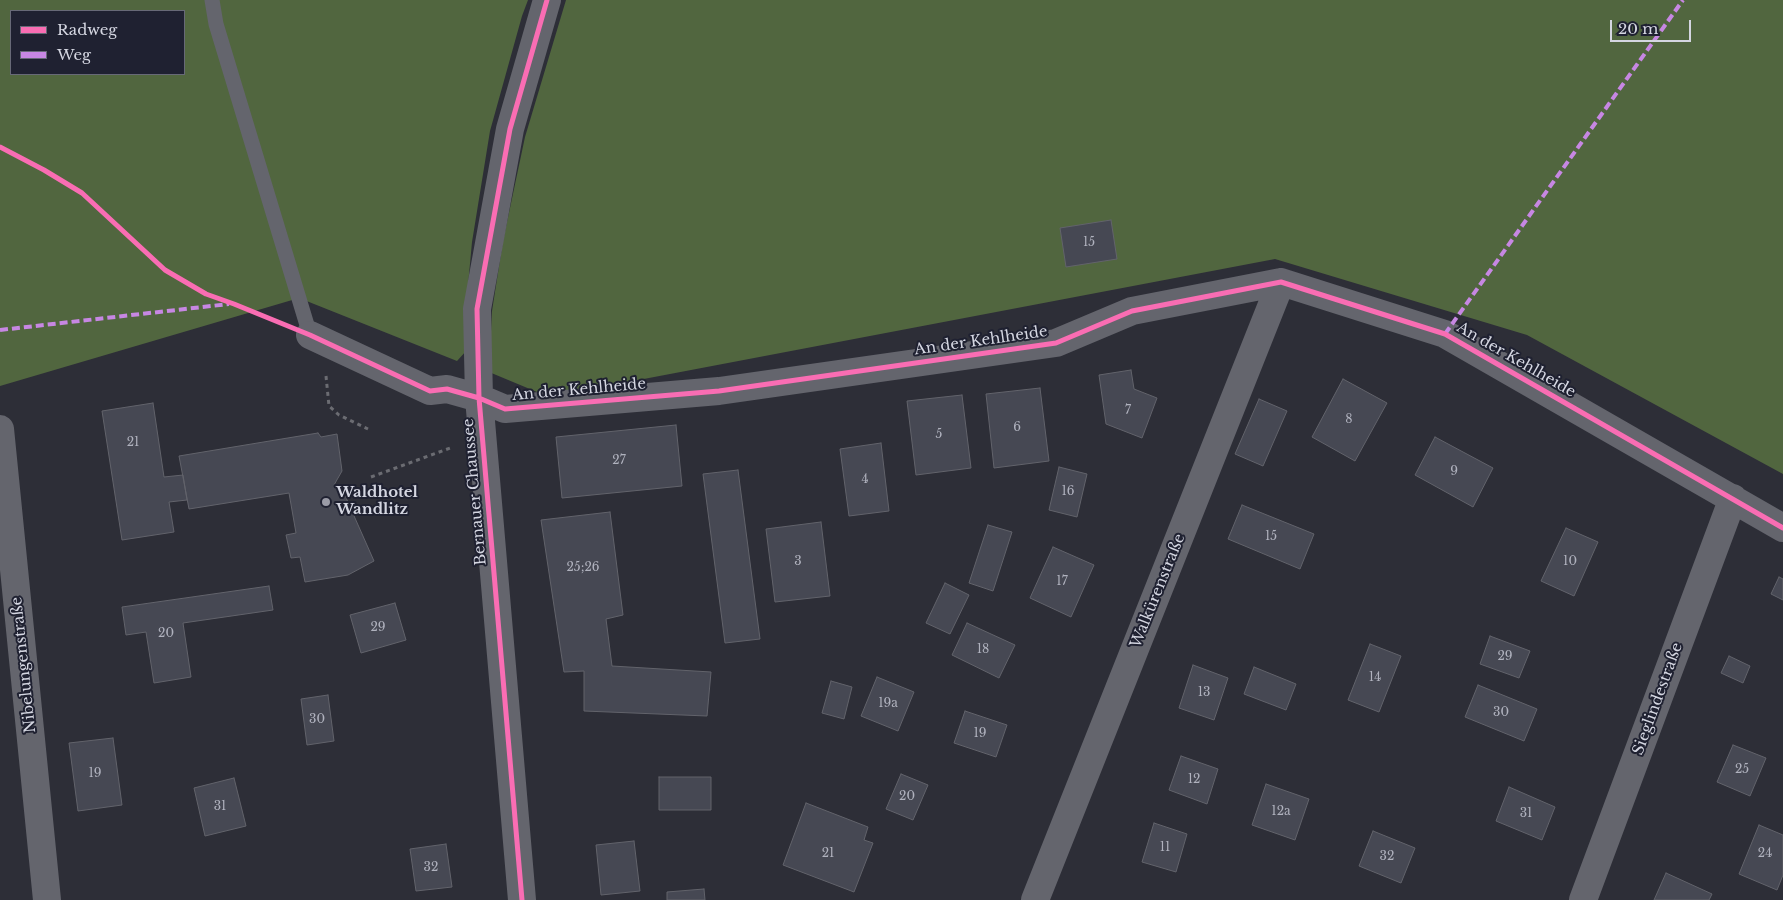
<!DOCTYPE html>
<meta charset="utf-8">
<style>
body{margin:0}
#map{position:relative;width:1783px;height:900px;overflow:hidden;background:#2d2e37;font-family:"Libre Baskerville",serif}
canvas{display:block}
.legend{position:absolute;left:10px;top:10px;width:175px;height:65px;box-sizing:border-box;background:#1f2131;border:1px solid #676977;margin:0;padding:6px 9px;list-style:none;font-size:15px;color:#d4d6e1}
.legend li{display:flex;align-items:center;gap:10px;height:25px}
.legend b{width:25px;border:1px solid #676977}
.scale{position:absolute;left:1610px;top:20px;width:81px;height:22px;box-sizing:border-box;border:2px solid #d4d6e1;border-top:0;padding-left:6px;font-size:15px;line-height:18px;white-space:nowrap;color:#d4d6e1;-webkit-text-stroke:4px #1f2131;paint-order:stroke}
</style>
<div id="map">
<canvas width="1783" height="900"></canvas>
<ul class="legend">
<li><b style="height:6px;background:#f96db3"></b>Radweg</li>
<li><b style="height:6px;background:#c787e3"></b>Weg</li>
</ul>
<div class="scale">20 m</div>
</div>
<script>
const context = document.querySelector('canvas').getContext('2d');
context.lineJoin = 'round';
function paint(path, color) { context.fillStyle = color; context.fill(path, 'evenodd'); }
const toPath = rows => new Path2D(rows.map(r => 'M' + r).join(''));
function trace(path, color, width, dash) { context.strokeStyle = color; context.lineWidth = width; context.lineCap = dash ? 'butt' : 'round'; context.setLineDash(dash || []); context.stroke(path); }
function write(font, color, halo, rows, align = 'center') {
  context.font = font + ' "Libre Baskerville",serif'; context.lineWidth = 4; context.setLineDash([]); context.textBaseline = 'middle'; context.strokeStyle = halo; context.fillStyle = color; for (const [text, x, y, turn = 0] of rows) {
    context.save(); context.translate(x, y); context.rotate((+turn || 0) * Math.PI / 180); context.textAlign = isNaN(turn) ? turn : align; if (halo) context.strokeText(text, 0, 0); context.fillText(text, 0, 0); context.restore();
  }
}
const forest = toPath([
 [0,0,528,0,522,16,490,131,472,242,466,307,467,350,457,361,299,298,0,386],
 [11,11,184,11,184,74,11,74],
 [566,0,1783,0,1783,474,1527,335,1275,259,549,397,489,372,492,311,503,241,525,137]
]);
const building = toPath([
 [1111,220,1117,259,1066,267,1060,228,1111,220],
 [1131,370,1134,389,1157,398,1142,438,1106,424,1099,375,1131,370],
 [1343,379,1387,403,1355,461,1312,437,1343,379],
 [1040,388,1049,461,994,468,986,394,1040,388],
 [962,395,971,468,916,475,907,401,962,395],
 [1259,399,1287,411,1263,466,1235,454,1259,399],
 [153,403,164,477,183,475,187,500,169,502,174,532,122,540,102,411,153,403],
 [676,425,682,486,562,498,556,437,676,425],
 [318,433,321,437,337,434,342,471,334,485,343,491,374,561,348,575,305,582,300,557,291,558,286,535,296,533,289,493,189,509,179,456,318,433],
 [1435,437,1493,468,1473,507,1415,475,1435,437],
 [881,443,889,511,849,516,840,449,881,443],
 [1059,467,1087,474,1077,517,1049,510,1059,467],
 [738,470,760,639,725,643,703,474,738,470],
 [1242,505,1314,534,1300,569,1228,539,1242,505],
 [610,512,623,615,606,619,612,666,711,672,707,716,584,711,584,671,564,672,541,520,610,512],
 [821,522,830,596,775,602,766,529,821,522],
 [988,525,1012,532,993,591,969,583,988,525],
 [1566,528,1598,542,1574,596,1541,581,1566,528],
 [1053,547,1094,565,1071,617,1030,598,1053,547],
 [1779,577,1783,579,1783,600,1771,594,1779,577],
 [945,583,969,595,950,634,926,623,945,583],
 [269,586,273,610,183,623,191,677,154,683,146,632,126,635,122,607,269,586],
 [395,603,406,640,361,653,350,615,395,603],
 [967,623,1015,645,999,678,952,655,967,623],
 [1490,636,1530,651,1519,678,1480,664,1490,636],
 [1370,644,1401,656,1379,712,1348,700,1370,644],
 [1729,656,1750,666,1743,683,1721,673,1729,656],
 [1193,665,1228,678,1214,720,1179,708,1193,665],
 [1254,667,1296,684,1286,710,1244,694,1254,667],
 [877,677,914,692,898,731,861,716,877,677],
 [831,681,852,687,844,719,822,713,831,681],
 [1478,685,1537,709,1524,741,1465,717,1478,685],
 [328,695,334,741,307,745,301,699,328,695],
 [965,711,1007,725,996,757,954,743,965,711],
 [113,738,122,805,78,811,69,743,113,738],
 [1733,745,1766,758,1750,796,1717,782,1733,745],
 [1181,756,1218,769,1207,804,1169,790,1181,756],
 [901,774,928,785,913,820,886,809,901,774],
 [659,777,711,777,711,810,659,810,659,777],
 [234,778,246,826,205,836,194,788,234,778],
 [1266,784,1309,799,1295,840,1252,825,1266,784],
 [1509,787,1555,807,1542,840,1496,821,1509,787],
 [806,803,868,827,864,840,873,843,854,892,783,865,806,803],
 [1154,823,1187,834,1176,872,1142,862,1154,823],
 [1759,825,1783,835,1783,875,1777,890,1739,874,1759,825],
 [1373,831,1415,848,1401,883,1359,866,1373,831],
 [634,841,640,891,601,895,596,845,634,841],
 [446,844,452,887,416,891,410,849,446,844],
 [1666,873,1712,894,1709,900,1654,900,1666,873],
 [704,889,705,900,667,900,667,892,704,889]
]);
const path = toPath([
 [326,376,329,406,339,415,368,429],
 [371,477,453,447]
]);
const lane = toPath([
 [212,0,216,24,310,335]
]);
const street = toPath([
 [310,335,430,391,447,389,479,398,505,409,719,391,1056,343,1132,311,1281,282,1445,334,1783,528],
 [0,429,47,900],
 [522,900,479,398,477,309,510,129,547,0],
 [1035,900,1281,282],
 [1583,900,1733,498]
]);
const quiet = toPath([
 [0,330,229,304],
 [1445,334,1683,0]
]);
const cycleway = toPath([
 [0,147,44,170,82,193,165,270,206,294,234,304,310,335,430,391,447,389,479,398,505,409,719,391,1056,343,1132,311,1281,282,1445,334,1783,528],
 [522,900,479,398,477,309,510,129,547,0]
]);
const markers = [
 [326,502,5,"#9a9ba6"]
];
const numberNames = [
 ["15",1089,243],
 ["7",1128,411],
 ["8",1349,420],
 ["6",1017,428],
 ["5",939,435],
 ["21",133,443],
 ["27",619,461],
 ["9",1454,472],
 ["4",865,480],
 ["16",1068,492],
 ["15",1271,537],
 ["3",798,562],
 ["10",1570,562],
 ["25;26",583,568],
 ["17",1062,582],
 ["29",378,628],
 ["20",166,634],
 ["18",983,650],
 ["29",1505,657],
 ["14",1375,678],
 ["13",1204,693],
 ["19a",888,704],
 ["30",1501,713],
 ["30",317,720],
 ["19",980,734],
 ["25",1742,770],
 ["19",95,774],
 ["12",1194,780],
 ["20",907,797],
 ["31",220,807],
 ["12a",1281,812],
 ["31",1526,814],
 ["11",1165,848],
 ["21",828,854],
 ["24",1765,854],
 ["32",1387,857],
 ["32",431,868]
];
const streetNames = [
 ["An der Kehlheide",981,341,-8],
 ["An der Kehlheide",1516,360,30],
 ["An der Kehlheide",579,390,-5],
 ["Bernauer Chaussee",475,492,-95],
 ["Walkürenstraße",1158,591,-68],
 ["Nibelungenstraße",24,665,-96],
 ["Sieglindestraße",1658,699,-70]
];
const poiNames = [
 ["Waldhotel",336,493],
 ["Wandlitz",336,510]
];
paint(forest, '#51663f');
paint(building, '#464853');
trace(building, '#62636b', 1);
trace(path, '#6b6c72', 3, [4, 4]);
trace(lane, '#64656d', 15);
trace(street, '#64656d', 28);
trace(quiet, '#c787e3', 4, [8, 4]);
trace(cycleway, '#f96db3', 5);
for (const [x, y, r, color] of markers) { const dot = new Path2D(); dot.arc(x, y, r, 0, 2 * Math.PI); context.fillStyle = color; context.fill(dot); trace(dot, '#1f2131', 2); }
write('12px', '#b0b2be', null, numberNames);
write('15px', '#d4d6e1', '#1f2131', streetNames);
write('bold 15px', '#d4d6e1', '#1f2131', poiNames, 'left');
</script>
